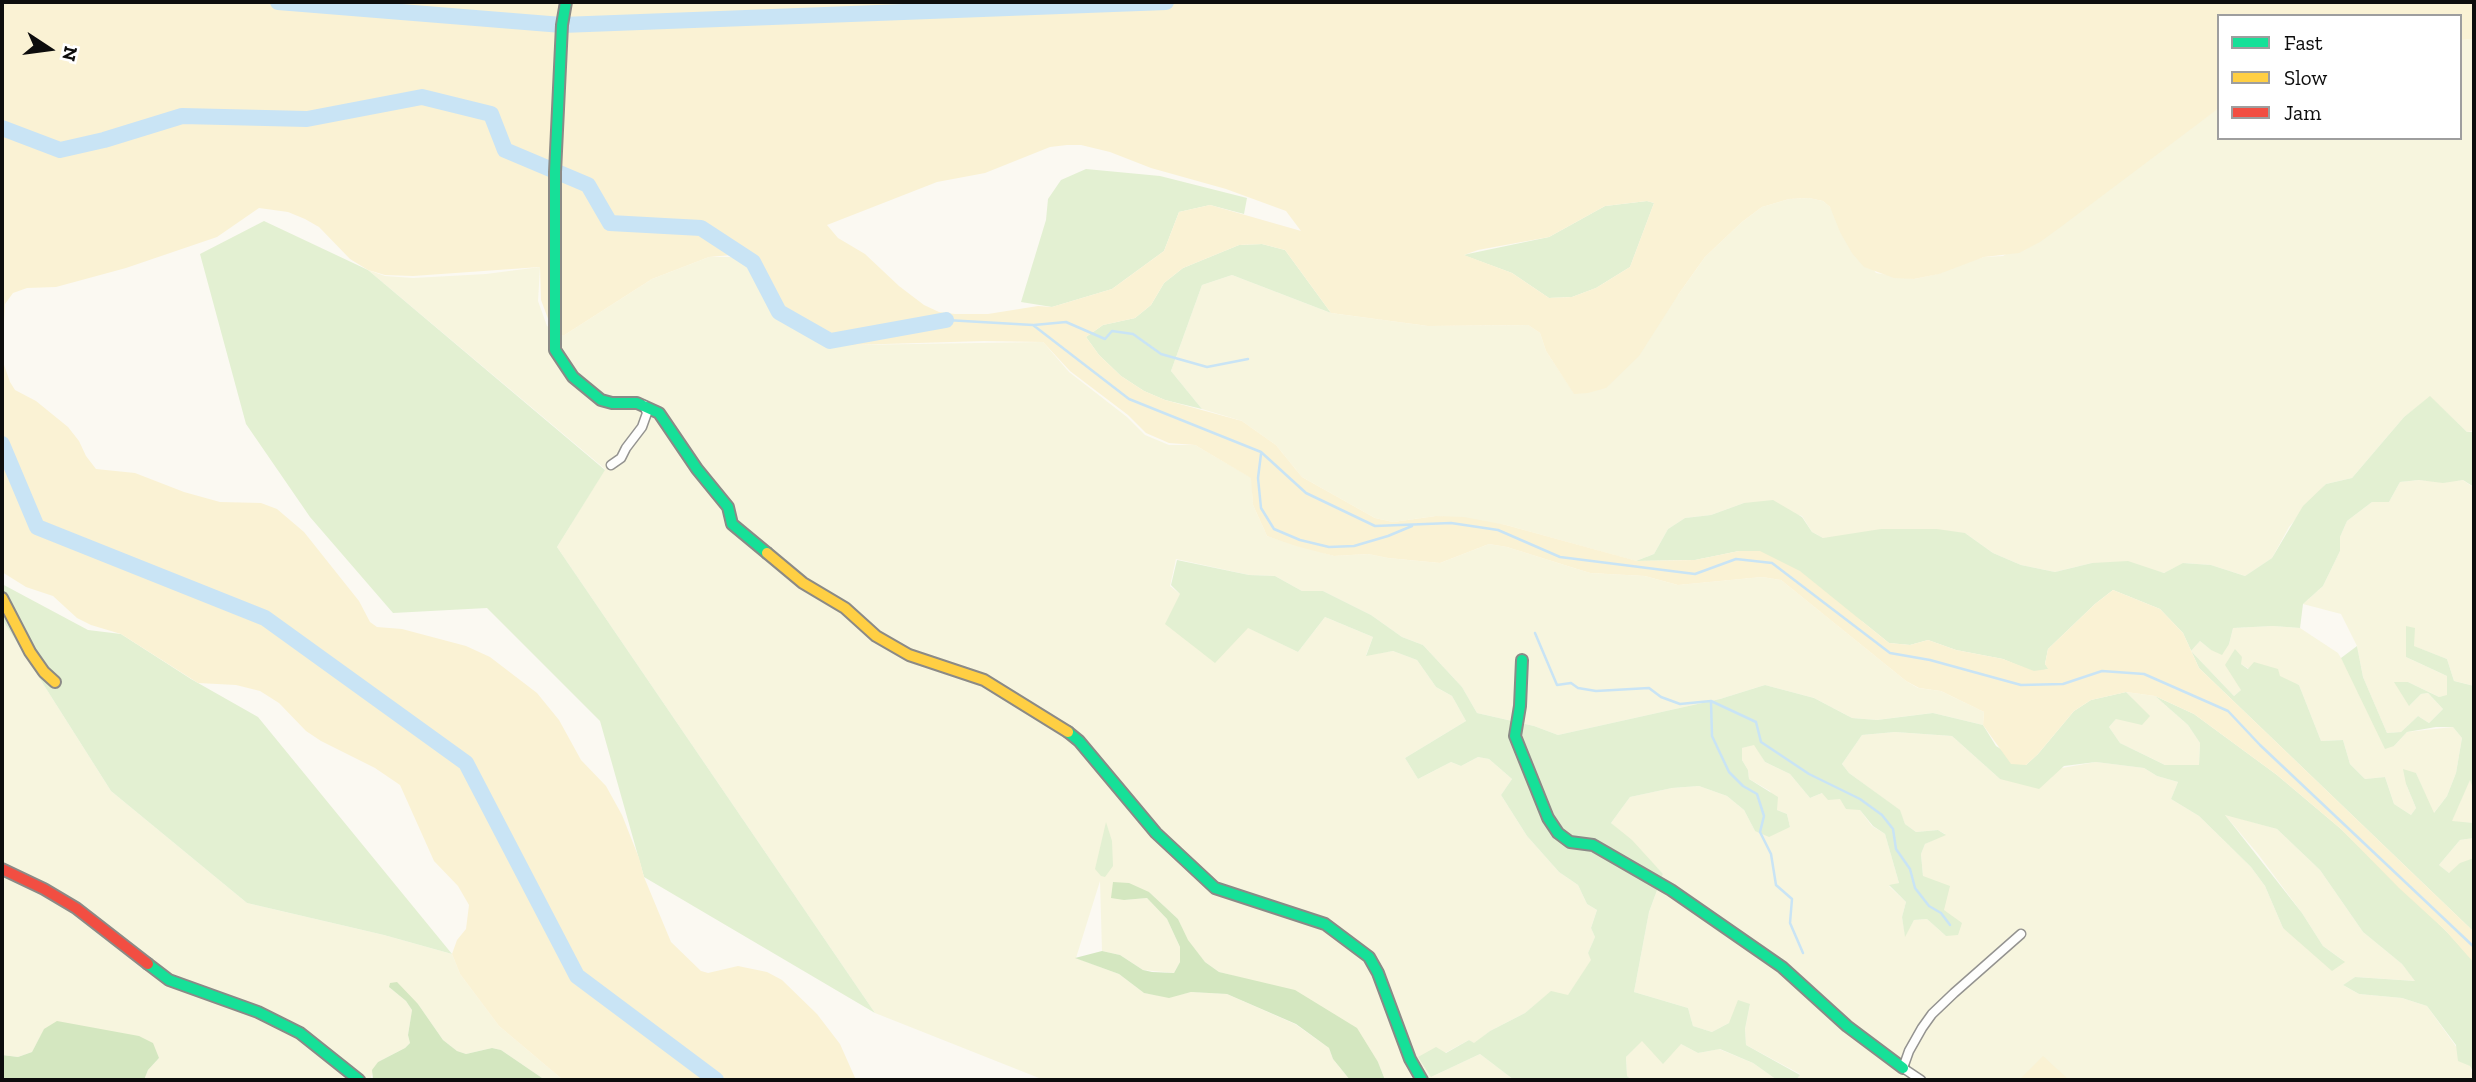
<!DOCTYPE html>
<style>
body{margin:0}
#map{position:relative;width:2476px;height:1082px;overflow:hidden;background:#fbf9f2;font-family:"Zilla Slab",serif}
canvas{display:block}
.frame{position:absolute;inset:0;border:4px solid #0d0d0d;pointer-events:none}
.legend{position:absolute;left:2217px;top:14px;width:245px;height:126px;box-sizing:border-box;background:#fff;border:2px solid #9e9e9e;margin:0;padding:9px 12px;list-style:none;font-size:21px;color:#0d0d0d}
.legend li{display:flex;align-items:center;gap:14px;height:35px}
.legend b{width:35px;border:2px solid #9e9e9e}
.north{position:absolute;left:14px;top:14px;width:70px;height:70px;-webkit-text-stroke:5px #fff;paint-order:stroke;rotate:103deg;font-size:19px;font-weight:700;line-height:28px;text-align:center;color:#0d0d0d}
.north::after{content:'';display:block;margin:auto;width:24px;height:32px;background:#0d0d0d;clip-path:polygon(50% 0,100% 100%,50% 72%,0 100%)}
</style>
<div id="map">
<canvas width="2476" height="1082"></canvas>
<div class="frame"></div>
<ul class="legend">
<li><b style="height:9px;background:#16e098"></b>Fast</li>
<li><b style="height:9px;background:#ffcf43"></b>Slow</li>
<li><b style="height:9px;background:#f24e42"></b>Jam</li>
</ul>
<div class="north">N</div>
</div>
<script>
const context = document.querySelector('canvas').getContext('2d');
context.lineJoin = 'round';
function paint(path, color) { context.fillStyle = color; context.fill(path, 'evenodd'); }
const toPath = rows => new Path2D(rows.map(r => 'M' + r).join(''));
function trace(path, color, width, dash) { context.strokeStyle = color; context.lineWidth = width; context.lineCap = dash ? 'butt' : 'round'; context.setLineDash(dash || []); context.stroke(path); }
const farmland = toPath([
 [2474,39,2474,431,2467,432,2430,397,2404,417,2352,478,2326,484,2289,527,2272,558,2245,576,2211,565,2184,563,2164,573,2148,569,2092,563,2055,572,2021,565,1993,553,1965,533,1823,538,1812,532,1802,516,1744,503,1711,515,1685,518,1668,529,1654,554,1636,561,1506,525,1436,516,1393,522,1375,518,1302,477,1276,445,1242,421,1202,409,1171,371,1202,285,1232,275,1331,313,1428,326,1528,325,1540,333,1546,351,1574,393,1678,295,1705,257,1742,222,1762,207,1789,199,1809,198,1823,201,1830,207,1876,273,1914,279,1938,274,1969,261,1984,257,2003,256,2219,108,2219,138,2460,138,2460,40],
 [709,257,731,257,753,262,761,273,779,312,797,327,819,340,852,345,1043,342,1069,372,1127,417,1145,435,1169,445,1195,445,1252,478,1253,505,1267,536,1334,556,1368,554,1388,558,1440,563,1489,544,1507,547,1590,573,1645,576,1678,585,1762,577,1781,580,1906,681,1918,688,1941,691,1984,712,1983,725,1933,713,1877,720,1852,718,1814,698,1765,685,1720,699,1558,735,1534,726,1477,713,1462,687,1423,645,1402,637,1371,615,1323,591,1302,591,1275,576,1249,575,1176,559,1170,586,1180,594,1298,652,1325,617,1373,637,1366,655,1393,651,1417,660,1436,687,1452,696,1466,721,1405,758,1418,779,1451,762,1461,766,1478,757,1489,759,1512,779,1501,795,1527,836,1559,872,1578,885,1587,904,1597,910,1591,928,1595,937,1588,953,1592,960,1568,996,1551,992,1525,1013,1490,1031,1474,1044,1469,1040,1445,1053,1431,1077,1480,1054,1514,1080,1385,1080,1378,1062,1241,978,1219,972,1205,962,1187,940,1178,919,1149,892,1124,900,1147,898,1167,919,1180,947,1180,962,1174,973,1143,970,1120,955,1102,951,1100,881,1076,958,1119,974,1144,993,1169,997,1191,992,1227,994,1295,1024,1329,1048,1333,1059,1350,1080,1044,1080,875,1013,557,547,605,469,368,270,385,276,413,278,486,274,540,267,538,301,547,326,563,336,652,279],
 [2419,480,2443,482,2463,480,2474,488,2474,686,2454,681,2447,659,2413,646,2406,657,2447,676,2447,696,2439,697,2408,682,2410,705,2421,694,2428,693,2443,709,2429,723,2418,716,2401,732,2387,733,2363,677,2357,646,2341,614,2303,604,2323,586,2340,551,2340,537,2347,521,2372,502,2389,502,2400,482],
 [2,619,111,791,247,903,384,935,452,954,460,974,499,1026,563,1080,545,1080,501,1050,492,1048,466,1054,457,1051,443,1040,418,1004,389,987,406,1001,412,1010,408,1035,410,1043,405,1048,378,1062,371,1077,373,1080,144,1080,148,1070,159,1058,44,1030,32,1052,18,1057,2,1055],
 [2273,626,2300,628,2338,653,2394,746,2407,732,2453,727,2462,738,2456,773,2447,796,2433,814,2416,773,2406,784,2416,808,2411,815,2394,804,2385,777,2365,779,2350,764,2343,740,2321,741,2299,685,2249,669,2241,664,2235,649,2241,690,2234,696,2191,651,2200,641,2211,650,2229,644,2233,628],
 [2126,692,2155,696,2188,725,2200,743,2199,765,2165,765,2120,743,2109,727,2116,719,2149,717],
 [1895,732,1952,736,2000,779,2096,762,2144,768,2157,776,2178,782,2171,799,2199,816,2251,867,2265,886,2283,928,2344,961,2323,946,2302,913,2258,854,2224,814,2277,829,2320,870,2363,932,2402,964,2416,981,2355,977,2343,985,2359,994,2402,998,2427,1006,2470,1066,2474,1080,1796,1080,1800,1074,1746,1045,1745,1029,1750,1004,1729,1023,1712,1032,1693,1026,1688,1008,1634,992,1649,912,1663,874,1611,823,1630,797,1672,788,1699,786,1727,796,1744,810,1755,831,1790,827,1787,814,1777,810,1770,791,1749,779,1748,770,1742,760,1742,748,1755,744,1765,762,1790,774,1810,798,1822,793,1840,799,1860,810,1872,826,1885,834,1899,883,1889,886,1906,902,1902,917,1905,935,1914,920,1927,919,1946,936,1944,910,1923,876,1921,854,1925,844,1945,834,1938,830,1916,832,1905,824,1899,810,1849,773,1842,764,1862,735],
 [2470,779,2474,792,2474,823,2451,822],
 [2474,838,2474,860,2449,873,2439,865,2460,840],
 [1642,1040,1681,1044,1698,1053,1719,1049,1753,1063,1777,1080,1632,1080,1627,1076,1626,1057]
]);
const green = toPath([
 [1086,169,1160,176,1247,198,1244,214,1210,205,1179,212,1164,251,1112,289,1052,307,1021,302,1046,220,1048,199,1061,180],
 [1647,201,1654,203,1630,267,1596,288,1572,297,1549,298,1512,273,1463,255,1549,237,1605,206],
 [264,221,368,270,605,470,557,547,875,1013,644,877,600,721,487,608,393,613,310,517,246,424,200,254],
 [1262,244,1285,250,1331,313,1232,275,1202,285,1171,371,1202,409,1165,400,1144,391,1121,376,1099,355,1086,337,1103,325,1135,318,1151,305,1164,283,1183,268,1239,245],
 [2430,396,2467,432,2474,432,2474,487,2463,480,2443,483,2419,480,2400,482,2389,502,2372,502,2347,521,2340,537,2340,551,2323,586,2303,604,2300,628,2273,626,2233,628,2229,644,2222,655,2211,650,2200,641,2191,651,2234,696,2241,690,2225,665,2235,649,2242,657,2241,664,2248,669,2254,662,2278,669,2280,676,2299,685,2321,741,2343,740,2350,764,2365,779,2385,777,2394,804,2411,815,2416,808,2406,784,2403,769,2416,773,2434,813,2447,796,2456,773,2462,738,2453,727,2436,727,2407,732,2394,746,2385,749,2341,658,2357,646,2363,677,2387,733,2401,732,2418,716,2429,723,2443,709,2428,693,2421,694,2409,706,2394,682,2408,682,2439,697,2447,695,2447,676,2406,657,2406,626,2415,628,2414,646,2447,659,2454,681,2474,686,2474,792,2470,780,2452,821,2474,823,2474,838,2460,840,2439,865,2449,873,2460,863,2474,858,2474,932,2199,668,2183,633,2160,609,2113,590,2095,604,2048,649,2045,664,2049,669,2034,672,2003,659,1956,650,1928,640,1910,645,1889,643,1863,622,1739,551,1695,560,1636,561,1654,554,1668,529,1685,518,1711,515,1744,503,1773,500,1802,517,1812,532,1823,538,1881,529,1937,529,1965,533,1993,553,2021,565,2055,572,2092,563,2128,561,2164,573,2183,563,2211,565,2245,576,2272,558,2303,506,2326,484,2352,478,2404,417],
 [1177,560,1249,575,1275,576,1302,591,1323,591,1371,615,1402,637,1423,645,1462,687,1477,713,1534,726,1558,735,1720,699,1765,685,1814,698,1852,718,1877,720,1933,713,1983,725,1996,746,2026,765,2038,754,2074,711,2091,700,2126,692,2150,716,2142,725,2116,719,2109,727,2120,743,2165,765,2199,765,2200,743,2188,725,2155,696,2194,714,2277,775,2341,829,2446,931,2472,959,2474,963,2474,1074,2470,1066,2458,1061,2456,1045,2427,1006,2402,998,2359,994,2343,985,2355,977,2415,981,2402,964,2363,932,2320,870,2277,829,2225,815,2302,913,2323,946,2345,962,2332,971,2283,928,2265,886,2251,867,2199,816,2171,799,2178,782,2157,776,2144,768,2096,762,2064,766,2039,789,2000,779,1952,736,1895,732,1862,735,1842,764,1849,773,1900,810,1905,824,1916,832,1938,830,1946,835,1925,844,1921,854,1923,876,1950,886,1944,910,1962,923,1958,935,1946,936,1927,919,1914,920,1905,937,1902,917,1906,902,1889,885,1899,883,1885,834,1873,826,1860,810,1846,809,1840,799,1828,800,1822,793,1810,798,1790,774,1765,762,1754,745,1742,748,1742,760,1748,770,1749,779,1778,797,1777,810,1787,814,1790,827,1769,837,1755,831,1744,810,1727,796,1699,786,1672,788,1630,797,1611,823,1632,840,1663,874,1649,912,1634,992,1688,1008,1693,1026,1712,1032,1729,1023,1738,1000,1750,1004,1745,1029,1746,1045,1800,1075,1796,1080,1777,1080,1753,1063,1720,1049,1698,1053,1681,1044,1663,1064,1642,1041,1626,1057,1627,1076,1632,1080,1514,1080,1480,1054,1431,1077,1418,1057,1436,1047,1446,1053,1469,1040,1474,1043,1490,1031,1525,1013,1551,991,1568,995,1591,960,1588,953,1595,937,1591,928,1597,910,1587,904,1578,885,1559,872,1527,836,1501,795,1512,779,1489,759,1478,757,1461,766,1451,762,1418,779,1405,758,1466,721,1452,696,1436,687,1417,660,1393,651,1366,656,1373,637,1325,617,1298,652,1248,628,1215,663,1165,624,1180,594,1171,585],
 [2,584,88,630,121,634,191,679,258,717,452,954,384,935,247,903,111,791,2,619],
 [1106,822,1112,841,1113,866,1105,877,1101,876,1095,869]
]);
const forest = toPath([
 [1113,882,1129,883,1149,892,1178,919,1188,940,1205,962,1219,972,1295,990,1357,1028,1378,1062,1385,1080,1350,1080,1333,1059,1329,1048,1296,1024,1227,994,1191,992,1169,998,1144,993,1119,974,1075,958,1102,951,1120,955,1143,970,1152,972,1174,973,1180,962,1180,947,1167,919,1147,898,1124,900,1111,898],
 [397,982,418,1004,443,1040,457,1051,466,1054,492,1048,501,1050,545,1080,373,1080,372,1070,378,1062,405,1048,410,1043,408,1035,412,1010,406,1001,389,987,390,983],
 [57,1021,139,1036,153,1043,159,1058,148,1070,144,1080,2,1080,2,1055,18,1057,32,1052,44,1029]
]);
const sand = toPath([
 [2,2,2474,2,2474,39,2460,40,2460,16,2219,16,2219,108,2062,226,2040,242,2019,253,1984,257,1939,274,1914,279,1894,278,1864,267,1852,253,1840,232,1830,207,1823,201,1809,198,1789,199,1762,207,1742,222,1705,257,1678,295,1639,356,1606,388,1588,393,1574,394,1546,351,1540,333,1528,325,1428,326,1331,313,1285,250,1262,244,1239,245,1183,268,1164,283,1151,305,1135,318,1103,325,1086,337,1099,355,1121,376,1144,391,1165,400,1242,421,1276,445,1302,477,1375,518,1393,522,1436,516,1464,517,1506,525,1637,561,1695,560,1739,551,1760,551,1800,571,1889,643,1910,645,1928,640,1956,650,2003,659,2034,671,2048,669,2045,664,2048,649,2095,604,2113,590,2160,609,2183,633,2199,668,2474,932,2474,963,2446,931,2399,888,2341,829,2277,775,2194,714,2155,696,2126,692,2091,700,2074,711,2038,754,2026,765,2011,764,1983,725,1984,712,1941,691,1919,688,1906,681,1781,580,1762,577,1678,585,1645,576,1590,573,1507,547,1489,544,1440,563,1388,558,1368,554,1334,556,1296,546,1267,536,1253,505,1251,478,1195,445,1169,443,1146,433,1128,415,1070,371,1043,342,984,341,851,345,819,340,797,327,779,312,762,273,753,262,731,255,709,257,652,279,563,336,550,324,541,300,540,267,413,276,385,275,368,270,350,259,319,227,305,219,288,212,259,208,217,237,126,268,56,287,27,288,13,293,5,304,2,359,10,382,15,390,36,401,68,427,79,441,86,456,96,469,135,473,184,492,220,502,261,503,277,509,304,532,359,601,370,622,377,627,402,629,466,646,490,657,537,693,559,720,581,760,606,786,622,815,639,858,644,877,671,942,701,971,708,973,738,966,767,972,782,980,817,1014,840,1044,856,1080,563,1080,499,1026,460,974,452,954,457,940,466,929,469,905,458,886,434,861,400,785,375,768,321,741,306,731,279,703,260,691,236,685,198,683,121,634,91,625,77,618,53,596,26,587,2,572],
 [1067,145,1081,145,1110,152,1151,168,1226,189,1286,211,1301,231,1210,205,1179,212,1164,251,1112,289,1052,307,1038,306,988,314,955,314,939,312,924,305,899,286,865,254,838,238,827,225,937,182,985,173,1050,147],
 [1647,201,1654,203,1630,267,1596,288,1572,297,1549,298,1512,273,1464,255,1478,250,1549,237,1605,206],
 [2043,1056,2069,1080,2019,1080]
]);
const stream = toPath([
 [946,320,1033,325,1129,399,1261,452,1306,493,1375,526,1451,523,1498,530,1560,557,1695,574,1736,559,1772,563,1890,653,1930,660,2021,685,2063,684,2102,671,2144,674,2228,711,2260,745,2474,947],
 [1034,325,1066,322,1105,339,1112,331,1133,334,1161,354,1207,367,1248,359],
 [1261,454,1258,478,1261,508,1274,529,1300,540,1329,547,1354,546,1388,536,1412,526],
 [1535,633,1557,685,1571,683,1578,688,1596,691,1649,688,1661,697,1680,704,1711,701,1756,722,1761,742,1809,774,1860,799,1882,815,1893,829,1896,849,1910,869,1915,888,1929,906,1941,913,1950,925],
 [1711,702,1712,736,1729,772,1743,786,1757,794,1764,816,1760,832,1771,854,1776,885,1792,899,1790,923,1803,953]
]);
const river = toPath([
 [278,2,562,25,1166,2],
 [2,128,60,150,104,140,182,116,307,119,422,97,491,114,505,150,588,185,610,223,701,228,753,262,779,312,830,341,946,320],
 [2,444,37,527,265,618,466,763,577,976,716,1080]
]);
const street = toPath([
 [611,465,621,458,626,448,642,427,647,413,644,405],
 [1921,1080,1903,1068,1909,1051,1922,1028,1932,1014,1954,993,2021,934]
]);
const fast = toPath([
 [566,2,562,25,555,172,555,350,573,377,601,400,612,403,637,403,659,413,697,469,728,507,732,524,767,553],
 [1522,660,1520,706,1515,736,1548,818,1558,833,1570,842,1593,845,1671,890,1782,967,1847,1026,1903,1068],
 [1068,732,1079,741,1156,833,1215,888,1325,924,1369,957,1378,973,1410,1059,1422,1080],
 [148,964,169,980,258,1012,300,1033,359,1080]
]);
const slow = toPath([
 [767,553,803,583,845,608,876,636,909,655,984,680,1068,732],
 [2,598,30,652,44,672,55,682]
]);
const jam = toPath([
 [2,869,44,889,76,908,148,964]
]);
paint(farmland, '#f7f5de');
paint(green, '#e3f0d2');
paint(forest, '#d4e7c0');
paint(sand, '#faf2d4');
trace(stream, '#c9e4f5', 2.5);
trace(river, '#c9e4f5', 16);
trace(street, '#949390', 11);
trace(fast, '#8b8a87', 14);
trace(slow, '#8b8a87', 14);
trace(jam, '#8b8a87', 14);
trace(street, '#fefefd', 8);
trace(fast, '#16e098', 10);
trace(slow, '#ffcf43', 10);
trace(jam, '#f24e42', 10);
</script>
